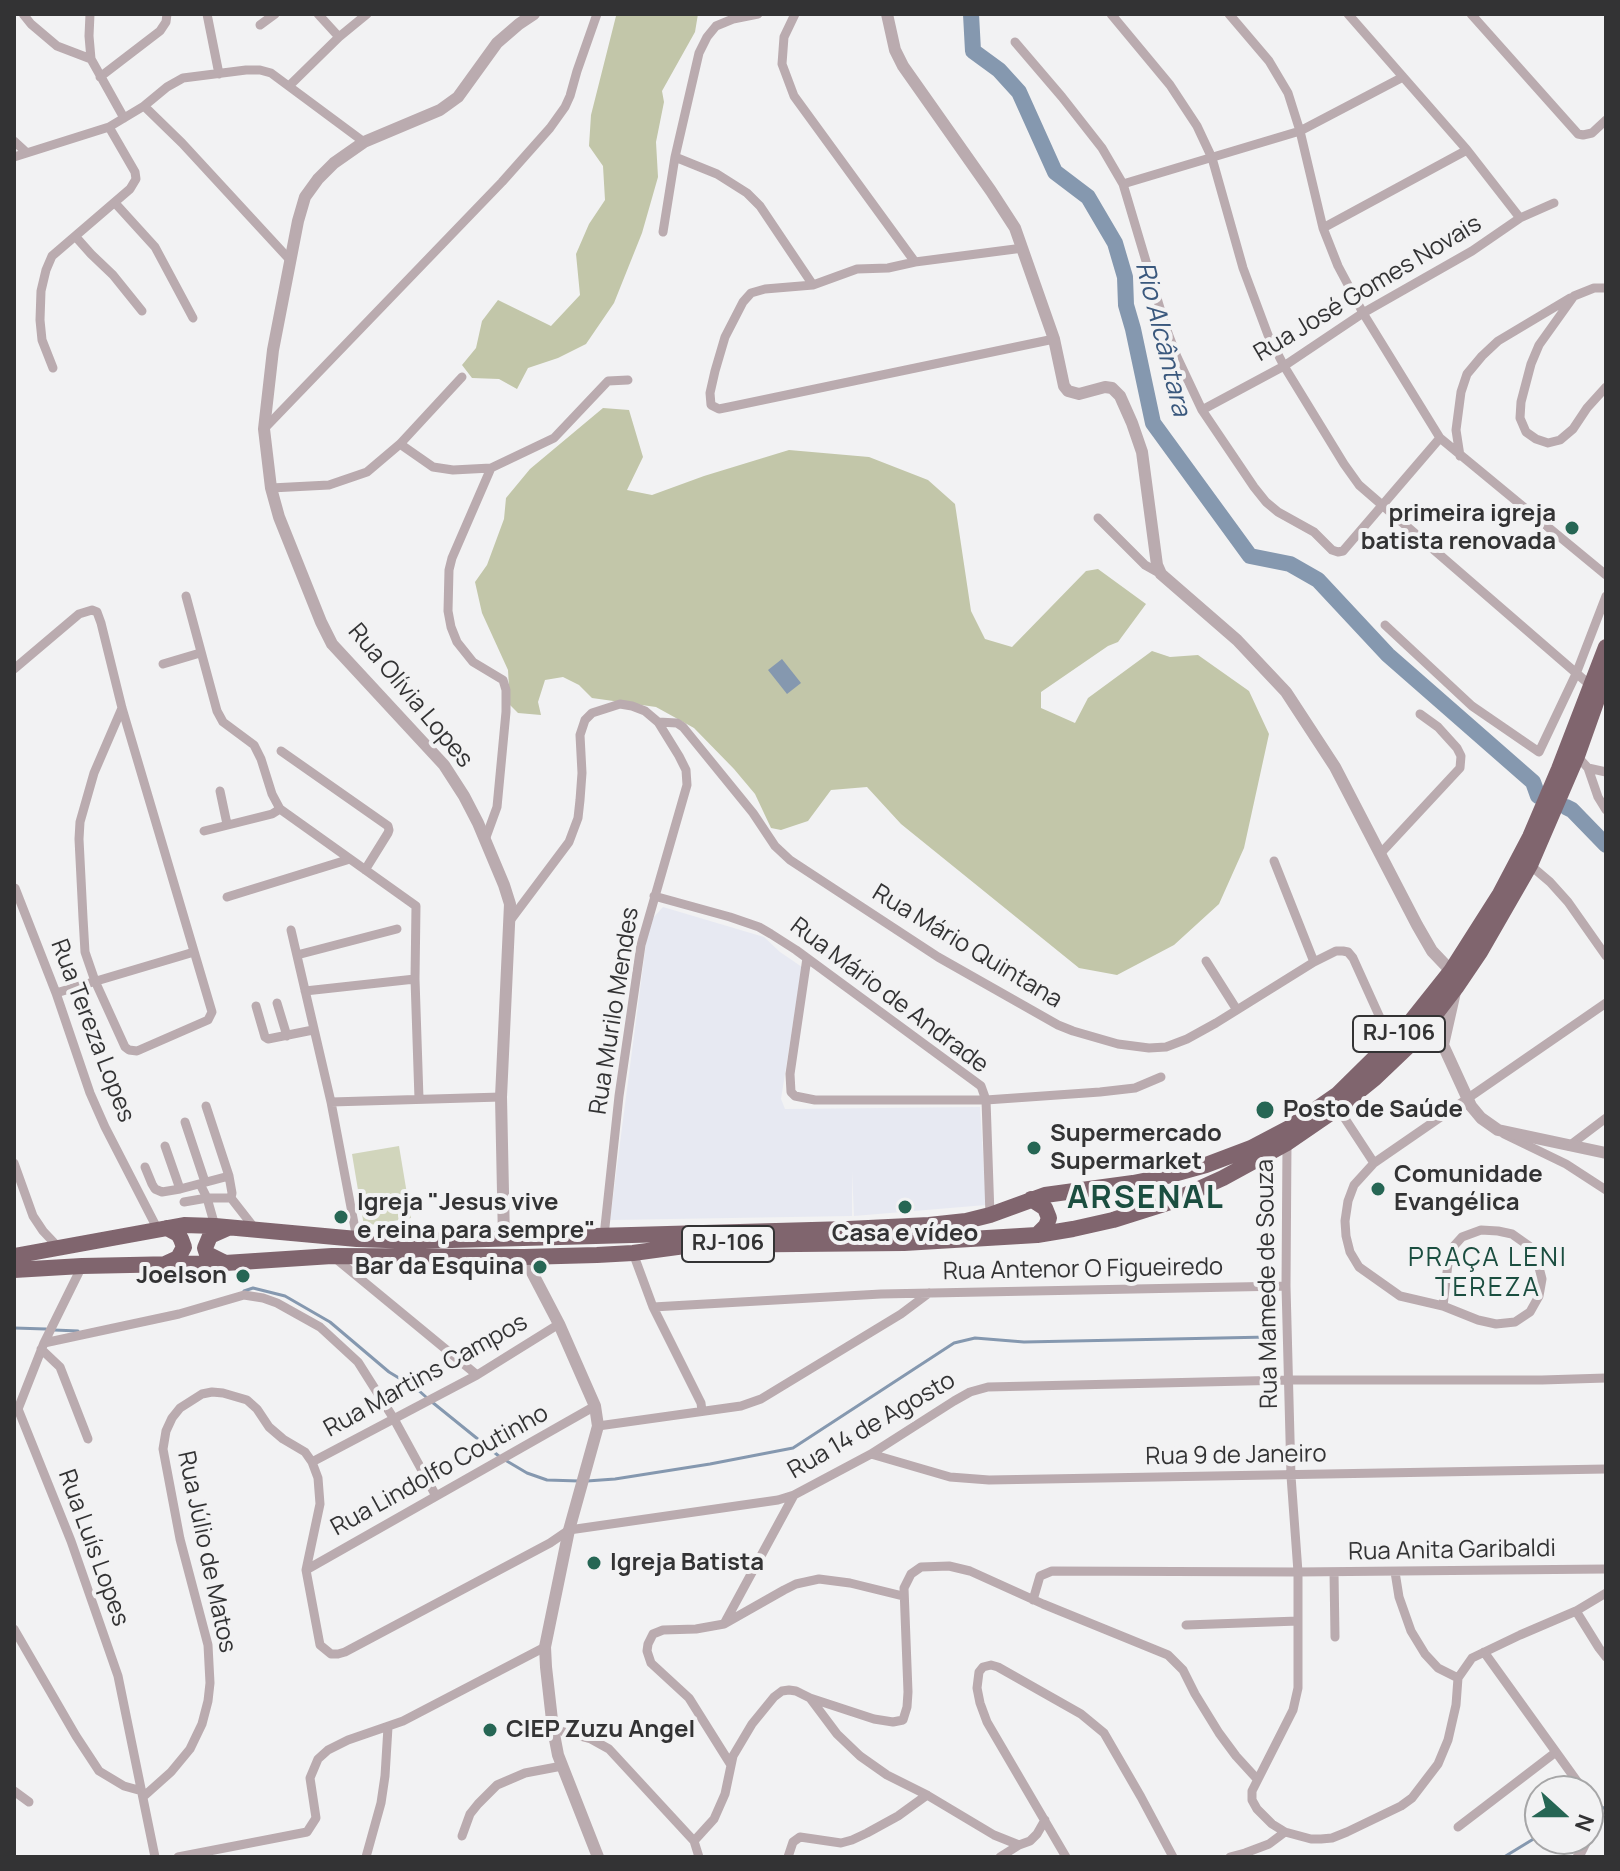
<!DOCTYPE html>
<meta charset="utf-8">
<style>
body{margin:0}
#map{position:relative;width:1620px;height:1871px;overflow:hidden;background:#f2f2f3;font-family:Manrope,sans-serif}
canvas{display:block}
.frame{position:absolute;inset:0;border:16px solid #333334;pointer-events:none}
.north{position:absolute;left:1524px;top:1775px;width:80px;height:80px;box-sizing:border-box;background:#f2f2f3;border:2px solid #a6a6a7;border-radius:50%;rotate:111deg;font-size:22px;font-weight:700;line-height:32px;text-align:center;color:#333334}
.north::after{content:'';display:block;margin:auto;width:28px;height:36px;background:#266654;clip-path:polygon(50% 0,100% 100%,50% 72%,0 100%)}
</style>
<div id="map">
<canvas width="1620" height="1871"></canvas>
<div class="frame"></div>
<div class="north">N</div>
</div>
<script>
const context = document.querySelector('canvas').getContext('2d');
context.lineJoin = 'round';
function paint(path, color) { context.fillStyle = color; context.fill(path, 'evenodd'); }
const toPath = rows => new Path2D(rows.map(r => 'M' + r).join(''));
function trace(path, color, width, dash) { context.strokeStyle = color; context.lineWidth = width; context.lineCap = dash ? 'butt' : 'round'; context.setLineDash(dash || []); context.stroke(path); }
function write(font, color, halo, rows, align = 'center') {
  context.font = font + ' Manrope,sans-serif'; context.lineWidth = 8; context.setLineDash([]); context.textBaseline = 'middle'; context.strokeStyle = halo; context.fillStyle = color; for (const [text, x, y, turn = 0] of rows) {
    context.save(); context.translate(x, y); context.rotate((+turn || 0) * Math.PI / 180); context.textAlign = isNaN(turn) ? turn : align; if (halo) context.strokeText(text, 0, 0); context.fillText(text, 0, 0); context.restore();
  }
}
const built = toPath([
 [663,907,764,937,780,952,802,967,781,1099,785,1109,980,1107,986,1205,854,1216,852,1171,852,1216,610,1220,648,928,653,918]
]);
const green = toPath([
 [399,1146,411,1218,364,1226,352,1154]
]);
const forest = toPath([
 [619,14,698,14,695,32,662,91,664,102,656,142,658,177,642,233,614,303,586,344,558,358,528,368,517,389,499,379,472,378,462,365,476,348,482,321,498,300,551,326,580,295,576,254,589,224,605,200,603,166,589,146,591,115,616,16],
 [603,408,629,410,643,457,627,490,652,495,704,476,789,450,869,457,928,480,955,504,971,611,985,639,1012,647,1086,571,1098,569,1146,604,1118,642,1108,646,1041,692,1041,708,1075,723,1088,698,1152,651,1170,657,1198,655,1249,691,1269,734,1244,848,1219,904,1174,945,1117,975,1079,968,901,824,867,787,831,790,808,821,781,830,771,828,755,794,734,769,694,728,656,707,592,698,579,685,563,677,545,680,538,702,541,715,518,713,510,705,508,670,482,613,475,582,487,565,504,519,506,498,530,469]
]);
const water = toPath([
 [782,659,801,683,787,694,768,670]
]);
const stream = toPath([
 [244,1291,253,1288,285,1296,330,1322,389,1372,417,1389,426,1397],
 [14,1328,46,1329],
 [54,1330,78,1331],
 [432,1402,500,1457,527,1473,547,1480,579,1481],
 [587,1481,615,1479,710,1464,793,1448,954,1343,975,1338,1024,1342,1269,1337],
 [1595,1811,1606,1807],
 [1504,1857,1540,1835]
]);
const river = toPath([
 [971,14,973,51,999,70,1019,92,1055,172,1088,197,1115,243,1125,277,1126,305,1133,329,1153,423,1250,556,1290,564,1318,580,1388,655,1533,782,1538,796],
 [1566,807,1572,810,1606,845]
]);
const minor = toPath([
 [23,14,31,24,57,46,91,59,124,118],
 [90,14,89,36,91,59],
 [207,14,219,74],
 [318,14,339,37],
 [795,14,784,37,782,64,794,96,915,262],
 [1111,14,1170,85,1197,126,1212,158,1243,268,1268,335,1284,366,1344,464,1359,485,1590,685],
 [1229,14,1269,61,1288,93,1300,131,1323,228,1338,266,1363,313,1440,438,1606,575],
 [1348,14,1467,150,1520,218],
 [1471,14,1578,134,1583,135,1592,133,1606,120],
 [260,25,275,14],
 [1015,42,1062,97,1102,148,1123,184,1165,325,1177,357,1202,410,1254,487,1266,502,1278,512,1314,532,1332,550,1338,552,1343,551,1440,438],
 [100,77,160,31,166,22,167,14],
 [289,86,339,37,367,14],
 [144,106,167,87,183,78,246,70,260,70,271,73,364,142],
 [14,141,26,152],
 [14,157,109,127,144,106,182,143,290,260],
 [675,157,717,174,747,193,760,206,813,285,857,269,888,268,915,262,1023,248],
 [1123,184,1300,131,1403,77],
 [115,203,155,247,193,318],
 [1323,228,1467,150],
 [663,232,675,157,699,53,707,37,716,26,733,19,758,14],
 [75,236,91,254,113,275,142,311],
 [813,285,765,289,751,293,743,302,725,337,715,371,710,393,711,405,719,409,729,407,1054,339],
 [1606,288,1594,288,1574,296,1539,345,1531,364,1521,402,1520,418,1526,432,1536,439,1548,443,1560,440,1573,429,1587,408,1606,387],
 [53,368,42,340,40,320,41,291,46,270,52,256,130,189,136,179,135,172,109,127],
 [1202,410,1284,366,1363,313,1472,251,1520,218,1554,203],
 [264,429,502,182,550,128,565,107,570,96,577,71,597,14],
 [400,444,433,467,453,470,491,468],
 [1460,456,1456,430,1461,392,1467,374,1482,356,1498,341,1570,298],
 [271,488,329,485,367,472,400,444,462,377],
 [1098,518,1145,565,1161,574],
 [186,596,217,711,223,722,254,745,261,759,272,794,280,809,416,906,415,979,419,1099],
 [1385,625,1472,706,1539,752,1576,674,1606,596],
 [163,664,200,653],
 [14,669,79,614,92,610,97,612,101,623,122,708,212,1012,208,1020,137,1051,129,1050,125,1047,95,981,85,952,83,918,79,839,80,822,94,773,122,708],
 [658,722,677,723,683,727,753,813,775,846,790,860,938,957,1058,1025,1073,1031,1118,1044,1149,1048,1166,1047,1187,1039,1216,1023,1314,962,1336,951,1343,951,1348,952,1353,958,1391,1042],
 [281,751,388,826,389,830,388,833,365,870],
 [1577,756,1588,768,1598,797,1606,810],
 [1588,768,1606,772],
 [220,791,227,824],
 [204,831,272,814,280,809],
 [485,840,497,807,506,712,506,690,503,680,473,662,457,642,451,627,448,611,449,570,452,558,491,468,554,438,608,381,628,380],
 [1380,854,1460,768,1461,756,1457,748,1438,727,1420,714],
 [1274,861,1314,962],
 [1530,865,1550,882,1568,902,1606,956],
 [15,888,56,993,90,1093,105,1127,158,1230],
 [654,896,730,917,759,927,771,934,796,950,981,1086,986,1100,990,1215],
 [227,897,350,859],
 [509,922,569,842,578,818,580,800,582,773,580,735,585,720,592,713,620,704,632,706,645,711,658,722,679,756,686,770,687,785,641,945,619,1096,604,1236],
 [291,930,331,1102,357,1239],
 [297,955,397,929],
 [807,958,790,1074,791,1092,795,1096,815,1100,986,1100,1100,1092,1135,1088,1161,1077],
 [1206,961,1237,1010],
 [305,991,415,979],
 [56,993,194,952],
 [277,1003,287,1036],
 [256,1006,265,1037,268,1039,313,1030],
 [331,1102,501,1097],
 [1338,1108,1374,1163],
 [185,1122,205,1182],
 [1504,1134,1566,1164,1606,1190],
 [1287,1143,1286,1286,1291,1476,1298,1572,1298,1688,1293,1710,1252,1791,1252,1800,1257,1809,1272,1824,1285,1832,1311,1839,1321,1839,1332,1838,1347,1832,1401,1806,1412,1798,1438,1764,1448,1740,1456,1705,1458,1678,1472,1658,1520,1635,1576,1611,1606,1593],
 [165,1146,180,1189],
 [1569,1146,1606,1118],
 [14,1163,33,1216,43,1231,59,1248],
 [145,1167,152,1184,155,1189,162,1192,180,1189,229,1176],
 [200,1184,207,1198,215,1226],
 [231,1198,256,1230],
 [184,1202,207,1198,231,1198,232,1193,229,1176,206,1106],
 [633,1253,653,1307,701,1403,702,1411],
 [335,1258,477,1375],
 [82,1266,44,1343,18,1409,71,1541,118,1676,155,1857],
 [1443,1306,1448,1264,1453,1247,1462,1237,1481,1230,1498,1231,1512,1234,1529,1246,1536,1256,1542,1279,1539,1296,1530,1312,1515,1322,1496,1324,1478,1320,1443,1306,1400,1296,1359,1267,1350,1252,1346,1236,1345,1221,1348,1201,1354,1185,1374,1163,1606,1003],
 [653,1307,881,1294,1286,1286],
 [44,1343,179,1314,244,1295,263,1298,277,1303,320,1327,358,1362,394,1419,436,1496],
 [41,1349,60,1367,88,1439],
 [598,1426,741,1406,761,1399,901,1314,929,1293],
 [871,1454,950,1477,989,1480,1606,1469],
 [312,1462,477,1375,559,1324],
 [306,1570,595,1406],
 [1334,1572,1335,1637],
 [1395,1572,1399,1597,1411,1631,1425,1654,1438,1668,1458,1678],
 [1033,1600,1040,1576,1052,1571,1298,1572,1606,1569],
 [1576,1611,1599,1648,1606,1657],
 [724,1624,794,1495],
 [1186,1625,1298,1621],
 [14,1629,76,1736,99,1771,124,1786,142,1791],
 [1484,1652,1584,1791],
 [810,1698,874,1719,893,1722,903,1720,907,1707,908,1692,904,1588,911,1574,921,1567,949,1566,970,1571,1043,1604,1168,1655,1183,1670,1195,1694,1219,1733,1236,1756,1257,1779],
 [553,1729,591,1739,609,1749,694,1841,699,1857],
 [731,1765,689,1698,651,1663,647,1651,648,1644,653,1634,663,1630,696,1629,724,1624,784,1590,796,1584,819,1579,850,1583,903,1596],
 [14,1791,29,1802],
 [143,1797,171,1772,190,1749,202,1724,208,1701,210,1683,208,1645,180,1539,163,1449,166,1431,172,1418,180,1408,202,1394,212,1392,223,1393,247,1400,257,1409,269,1427,283,1439,305,1452,312,1462,318,1478,320,1504,306,1570,320,1645,331,1654,338,1654,345,1652,550,1543,569,1530,778,1500,794,1495,871,1454,954,1401,970,1392,988,1387,1289,1380,1542,1380,1606,1378],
 [1588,1799,1593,1817,1588,1839],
 [1458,1827,1556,1752],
 [462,1836,470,1814,478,1804,497,1785,525,1773,562,1766],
 [694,1841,714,1819,725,1794,733,1756,752,1724,774,1697,782,1691,789,1690,796,1691,810,1698,837,1734,860,1756,887,1775,927,1795,994,1835,1019,1845,1030,1841,1037,1834,1045,1820],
 [178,1857,307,1832,316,1818,310,1778,318,1759,328,1750,348,1740,403,1721,545,1647],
 [366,1857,381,1803,385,1776,388,1727],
 [788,1857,793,1842,800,1837,841,1843,852,1840,867,1833,898,1816,927,1795],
 [1000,1857,1019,1845],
 [1066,1857,987,1722,980,1703,977,1688,979,1672,983,1667,991,1665,998,1667,1081,1714,1104,1733,1141,1797,1173,1857],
 [1230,1857,1245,1853,1269,1844,1285,1832],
 [1577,1857,1581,1853,1588,1839]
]);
const tertiary = toPath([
 [887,14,895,50,903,66,991,191,1015,228,1054,339,1064,386,1068,391,1079,394,1105,387,1112,388,1120,396,1132,423,1142,452,1157,565,1161,574,1237,640,1286,692,1335,767,1417,925,1432,951,1451,971],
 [1455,992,1443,1045,1471,1106,1481,1118,1498,1130,1606,1153],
 [504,1240,501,1097,510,904,504,885,478,823,464,796,444,765,332,644,321,622,279,517,271,488,264,429,273,350,298,221,305,197,318,179,334,163,364,142,440,110,458,97,497,43,519,24,534,14],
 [524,1257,559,1324,584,1381,595,1406,598,1426,569,1530,545,1647,546,1667,553,1729,558,1755,598,1857]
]);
const trunk = toPath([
 [1031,1199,1045,1208,1049,1218,1046,1226,1037,1235],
 [14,1256,184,1225,215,1226,357,1239,415,1241,848,1229,929,1225,966,1221,990,1215,1045,1195,1133,1183,1163,1177,1206,1165,1251,1148,1289,1128,1338,1094,1408,1025,1451,971,1500,894,1530,837,1559,769,1606,647],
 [223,1262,207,1254,205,1248,210,1236,228,1228],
 [165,1264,178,1258,184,1247,181,1239,178,1234,167,1228],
 [14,1270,82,1266,225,1263,332,1256,524,1257,597,1255,633,1253,692,1245,904,1243,1037,1235,1073,1229,1113,1220,1170,1202,1223,1178,1287,1143,1338,1108,1375,1078,1417,1038,1457,986,1480,952,1530,865,1577,756,1604,680]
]);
const markers = [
 [1572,528,8,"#266654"],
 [1265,1110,10,"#266654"],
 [1034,1148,8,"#266654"],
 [1378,1189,8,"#266654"],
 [905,1207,8,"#266654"],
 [341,1217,8,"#266654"],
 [540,1267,8,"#266654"],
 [243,1276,8,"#266654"],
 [594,1563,8,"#266654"],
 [490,1730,8,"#266654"]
];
const shields = [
 [1399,1034,92],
 [728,1244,92]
];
const shieldNames = [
 ["RJ-106",1399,1034],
 ["RJ-106",728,1244]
];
const streetNames = [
 ["Rua José Gomes Novais",1368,289,-31],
 ["Rua Olívia Lopes",410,696,50],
 ["Rua Mário Quintana",967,947,31],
 ["Rua Mário de Andrade",889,996,37],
 ["Rua Murilo Mendes",615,1011,-81],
 ["Rua Tereza Lopes",92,1031,69],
 ["Rua Antenor O Figueiredo",1083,1270,-1],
 ["Rua Mamede de Souza",1268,1284,-91],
 ["Rua Martins Campos",426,1376,-29],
 ["Rua 14 de Agosto",872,1426,-30],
 ["Rua 9 de Janeiro",1236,1456,-1],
 ["Rua Lindolfo Coutinho",440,1471,-29],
 ["Rua Luís Lopes",93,1548,70],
 ["Rua Anita Garibaldi",1452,1551,-1],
 ["Rua Júlio de Matos",206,1552,78]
];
const poiNames = [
 ["primeira igreja",1556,514,"right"],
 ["batista renovada",1556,542,"right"],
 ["Posto de Saúde",1283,1110],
 ["Supermercado",1050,1134],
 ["Supermarket",1050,1162],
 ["Comunidade",1394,1175],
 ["Evangélica",1394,1203],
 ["Igreja \"Jesus vive",357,1203],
 ["e reina para sempre\"",357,1231],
 ["Casa e vídeo",905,1234,"center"],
 ["Bar da Esquina",524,1267,"right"],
 ["Joelson",227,1276,"right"],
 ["Igreja Batista",610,1563],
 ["CIEP Zuzu Angel",506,1730]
];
const waterNames = [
 ["Rio Alcântara",1162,339,76]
];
const neighbourhoodNames = [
 ["PRAÇA LENI",1488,1259],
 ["TEREZA",1488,1289]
];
const districtNames = [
 ["ARSENAL",1146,1199]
];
paint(built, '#e7e9f2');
paint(green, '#d1d5bc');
paint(forest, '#c2c6a9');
paint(water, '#8598af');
trace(stream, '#8598af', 3);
trace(river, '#8598af', 16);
trace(minor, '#baabaf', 9);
trace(tertiary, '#baabaf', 12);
trace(trunk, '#80656e', 16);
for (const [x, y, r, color] of markers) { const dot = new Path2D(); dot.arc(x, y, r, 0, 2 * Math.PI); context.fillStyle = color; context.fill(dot); trace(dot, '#f2f2f3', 3); }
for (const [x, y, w] of shields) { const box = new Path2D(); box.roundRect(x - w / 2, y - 18, w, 36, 6); context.fillStyle = '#f2f2f3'; context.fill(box); trace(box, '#333334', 2); }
write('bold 22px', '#333334', null, shieldNames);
write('24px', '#333334', '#f2f2f3', streetNames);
write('bold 24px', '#333334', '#f2f2f3', poiNames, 'left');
write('italic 26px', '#3a587d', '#f2f2f3', waterNames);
context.letterSpacing = '2px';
write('26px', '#1b4e40', '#f2f2f3', neighbourhoodNames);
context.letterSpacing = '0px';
context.letterSpacing = '2px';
write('bold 32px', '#1b4e40', '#f2f2f3', districtNames);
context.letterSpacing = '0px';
</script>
